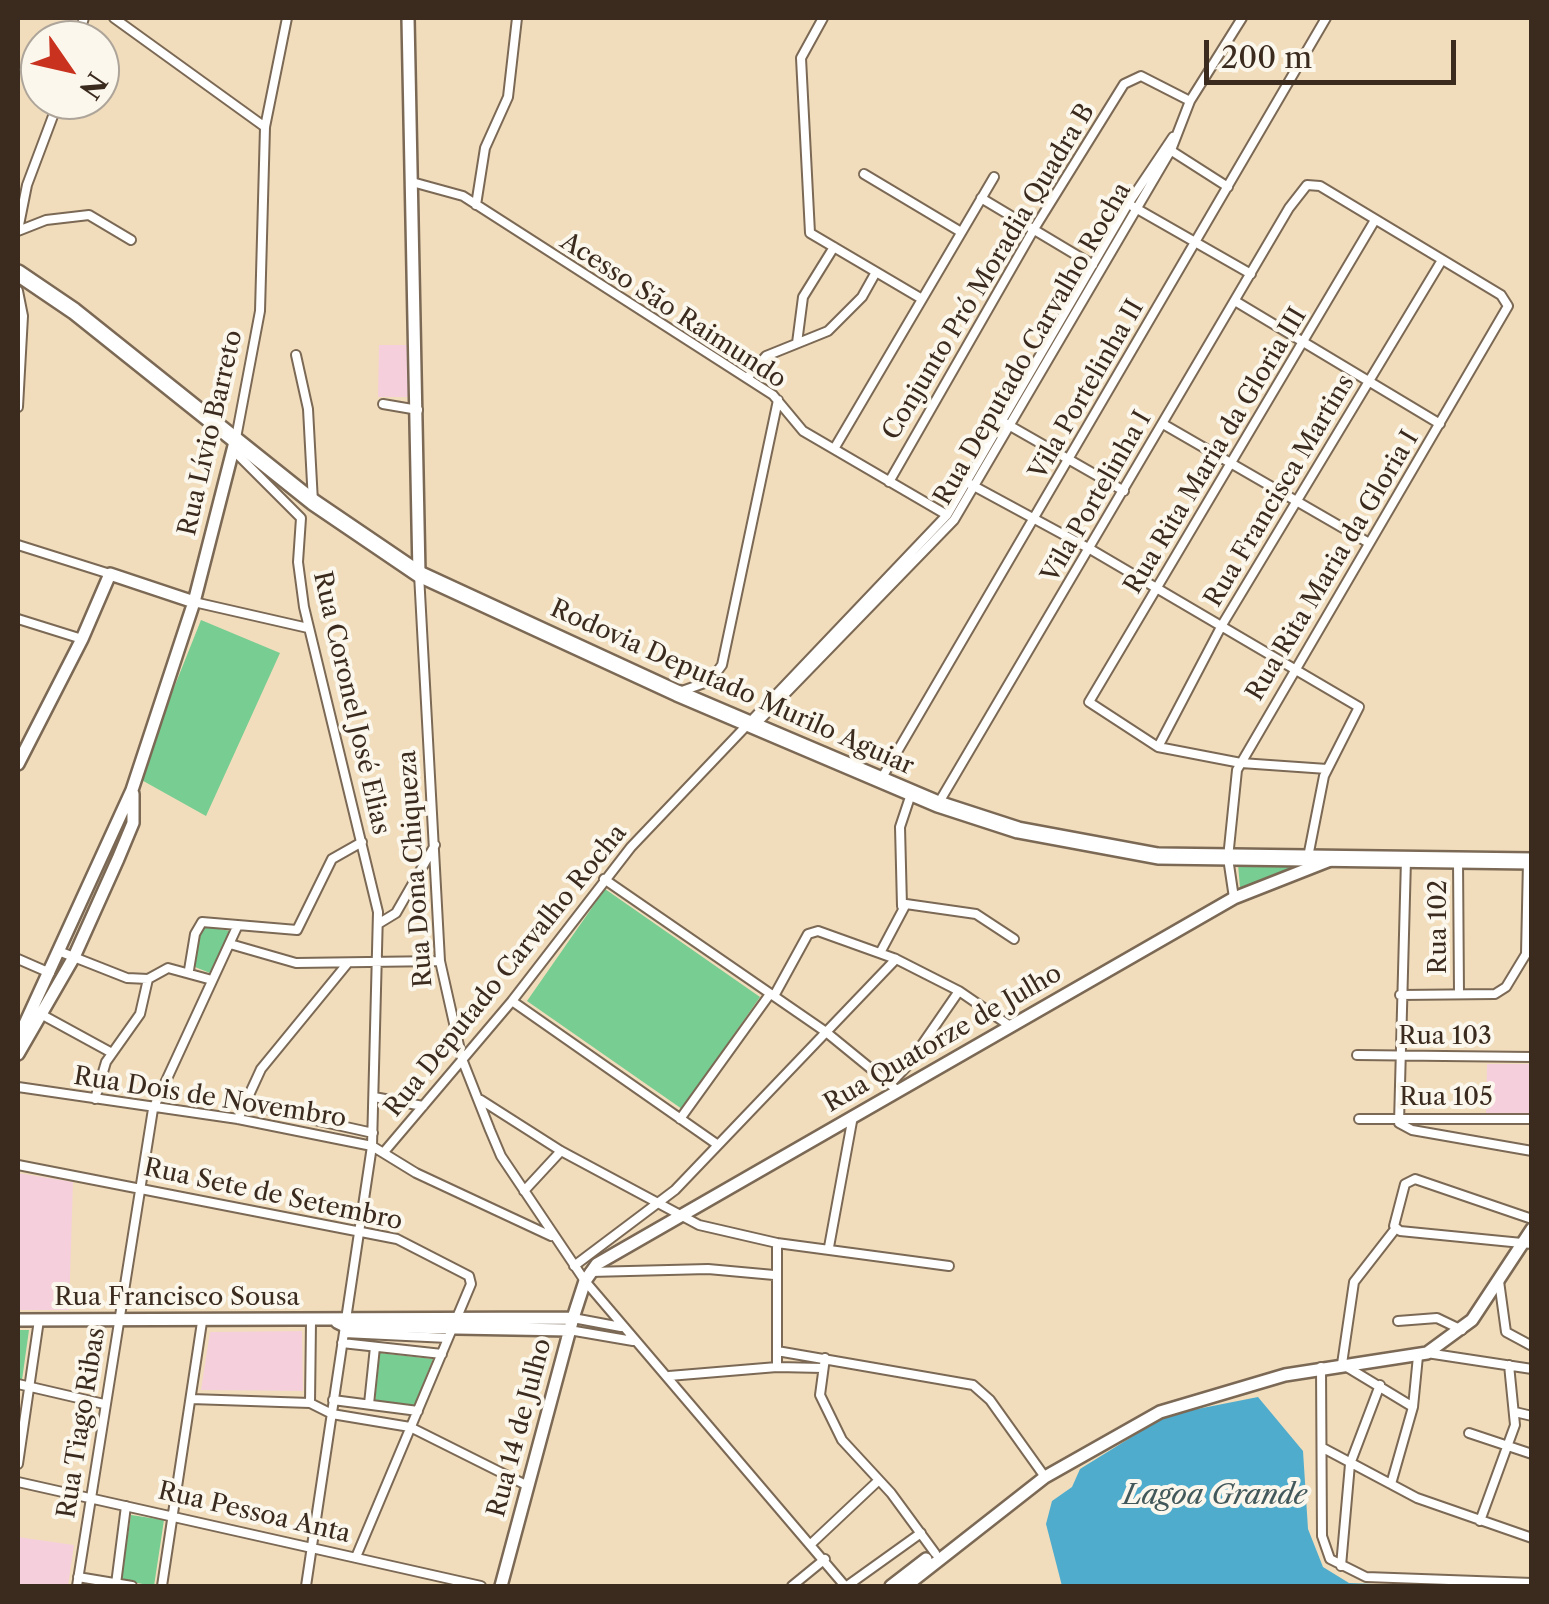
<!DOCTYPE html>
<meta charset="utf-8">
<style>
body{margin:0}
#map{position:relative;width:1549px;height:1604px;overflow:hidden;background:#f1ddbc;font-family:"Libre Caslon Text",serif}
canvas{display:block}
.frame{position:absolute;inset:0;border:20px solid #3b2a1e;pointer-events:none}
.north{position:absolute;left:20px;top:20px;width:100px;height:100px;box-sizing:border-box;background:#fbf7ec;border:2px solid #aea59a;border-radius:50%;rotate:124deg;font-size:28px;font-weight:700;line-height:40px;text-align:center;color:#3b2a1e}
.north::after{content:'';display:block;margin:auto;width:35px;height:45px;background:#c8321e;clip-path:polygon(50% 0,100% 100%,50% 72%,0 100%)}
.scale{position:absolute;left:1204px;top:40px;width:252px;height:45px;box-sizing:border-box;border:5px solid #3b2a1e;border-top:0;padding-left:12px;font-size:30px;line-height:35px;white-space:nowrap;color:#3b2a1e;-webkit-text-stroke:8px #fbf7ec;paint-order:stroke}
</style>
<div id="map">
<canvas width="1549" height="1604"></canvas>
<div class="frame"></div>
<div class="north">N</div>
<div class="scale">200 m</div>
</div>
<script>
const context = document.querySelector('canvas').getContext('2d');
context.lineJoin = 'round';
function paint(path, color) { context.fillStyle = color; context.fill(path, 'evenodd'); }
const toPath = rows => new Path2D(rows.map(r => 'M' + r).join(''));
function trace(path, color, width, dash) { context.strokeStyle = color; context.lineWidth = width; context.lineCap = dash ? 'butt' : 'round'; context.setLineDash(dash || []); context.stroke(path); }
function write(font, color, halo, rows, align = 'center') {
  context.font = font + ' "Libre Caslon Text",serif'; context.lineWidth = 8; context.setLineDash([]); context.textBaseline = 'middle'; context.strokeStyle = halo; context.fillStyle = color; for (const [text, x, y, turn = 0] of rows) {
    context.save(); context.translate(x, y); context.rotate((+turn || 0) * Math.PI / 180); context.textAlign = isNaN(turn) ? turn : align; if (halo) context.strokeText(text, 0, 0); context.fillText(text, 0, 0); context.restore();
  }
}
const built = toPath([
 [379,345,411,345,411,397,378,397],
 [1487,1064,1531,1064,1531,1114,1486,1113],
 [18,1173,73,1182,69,1310,18,1310],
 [302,1331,303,1391,201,1390,210,1332],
 [18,1537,74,1545,68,1586,18,1586]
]);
const green = toPath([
 [201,620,280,653,206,816,138,778],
 [1238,864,1304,864,1240,888],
 [605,889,760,997,682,1109,527,1001],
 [201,926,231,931,210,973,195,967],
 [18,1330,29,1330,22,1380,18,1379],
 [380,1353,433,1359,414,1406,375,1401],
 [131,1515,164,1520,154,1586,121,1580]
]);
const water = toPath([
 [1258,1397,1303,1451,1308,1529,1323,1567,1349,1583,1422,1586,1062,1586,1046,1524,1052,1501,1072,1487,1080,1469,1167,1415]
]);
const street = toPath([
 [114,18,265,127],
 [823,18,801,58,810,233,922,299],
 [77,40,84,18],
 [1167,148,1228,187],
 [864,174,961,232],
 [412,182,463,196,773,395,803,431,947,515],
 [981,198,1093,265],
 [476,205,485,148,508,97,517,18],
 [1132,206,1251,274],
 [18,230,27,185,59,100],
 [18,231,46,220,89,215,131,240],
 [18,291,23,316,18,407],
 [1235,301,1440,424],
 [797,343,803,297,834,247],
 [296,355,308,409,313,502],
 [748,377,766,356,828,331,862,297,876,272],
 [383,404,418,410],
 [1005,423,1124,491],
 [1163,424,1369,543],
 [236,438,260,311,265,127,287,18],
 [834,449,994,177],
 [233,450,301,518,298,562,304,607,378,912,372,1146,306,1586],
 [889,482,1034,229,1124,84,1141,76,1190,101],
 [970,484,1090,549,1359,707,1324,776,1308,857],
 [18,545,110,574],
 [419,574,440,961,462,1059,490,1130,501,1156,585,1281,845,1586],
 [194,602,308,628],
 [18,619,82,639],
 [682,691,710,681,722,665,778,400],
 [756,724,954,520,1171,150,1190,101,1242,18],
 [1158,747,1222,625,1442,260],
 [1327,769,1241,763,1158,747,1089,702,1375,220],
 [880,781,1326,18],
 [938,804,1289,208,1307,185,1320,186,1501,295,1508,306,1237,770,1228,858,1234,898],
 [1406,859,1399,1123,1412,1130,1532,1151],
 [1458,860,1459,994],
 [604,879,826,1032,897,1090],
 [902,906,900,827,911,794],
 [378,924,396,913,435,845],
 [230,944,296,963,440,961],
 [61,952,127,978,148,979,168,968,212,980],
 [880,953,906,904,976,914,1014,939],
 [18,959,50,973],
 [189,970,195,934,202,922,297,930,332,859,362,842],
 [1400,995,1495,994,1506,987,1526,954,1528,861],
 [774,996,808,934,818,931,896,959,959,991,1010,1026],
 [512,1001,718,1145],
 [37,1012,112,1053],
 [1357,1055,1532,1057],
 [890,1084,908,1065,959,991],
 [18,1087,238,1119,372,1146,416,1173,551,1236],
 [374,1097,423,1106],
 [95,1099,106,1062,140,1014,148,979],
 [481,1100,561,1151,699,1225,777,1243,949,1266],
 [243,1104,373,1133],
 [238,1119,261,1069,347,964],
 [680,1119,770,994],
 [1359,1119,1532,1119],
 [384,1152,512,1001,631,847,947,515,1128,204,1173,137],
 [18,1165,397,1239,469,1276,471,1284,356,1557],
 [524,1191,561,1151],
 [1532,1219,1415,1179,1405,1184,1394,1226,1400,1231,1532,1244],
 [1396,1228,1354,1282,1342,1364,1413,1407],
 [829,1247,853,1116],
 [574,1266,675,1190,896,959],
 [590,1272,708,1269,774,1275],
 [1499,1281,1506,1332,1532,1346],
 [573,1318,621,1327],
 [1398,1321,1437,1318,1462,1330],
 [569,1330,633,1341],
 [344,1333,448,1338],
 [342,1343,442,1354],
 [777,1351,973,1385,990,1400,1045,1477],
 [1427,1353,1532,1369],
 [825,1358,820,1395,842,1440,891,1493,935,1553],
 [777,1367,777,1243],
 [1321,1367,1322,1536,1330,1559,1366,1577,1532,1583],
 [669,1376,777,1367,823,1368],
 [18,1384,104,1404],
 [191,1399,310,1403,332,1414,410,1427,528,1486],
 [333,1400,418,1411],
 [310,1403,311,1322],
 [369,1404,375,1347],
 [1515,1412,1532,1416],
 [1469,1433,1532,1454],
 [1323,1448,1417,1498,1532,1538],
 [18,1464,39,1320],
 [18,1482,481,1586],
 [1391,1484,1413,1407,1418,1356],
 [1480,1521,1515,1425,1509,1365],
 [812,1543,879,1480],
 [1341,1566,1350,1464,1380,1385],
 [78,1577,132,1586],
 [116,1584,126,1506],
 [77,1586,153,1109,237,927],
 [162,1586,202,1322],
 [792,1586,825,1559],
 [847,1586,921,1533]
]);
const secondary = toPath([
 [408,18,419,574],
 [18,764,82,639,110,574,194,602],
 [18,1039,132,790,194,602,236,438],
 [18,1054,74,957,118,859,133,823,133,794],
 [18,1320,573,1318],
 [337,1322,345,1326,569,1330],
 [501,1586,573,1318,585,1281,597,1264,1234,898,1328,861],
 [891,1586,926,1559],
 [906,1586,1045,1477,1160,1412,1285,1375,1427,1353,1472,1320,1532,1229]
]);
const highway = toPath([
 [18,273,74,311,313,502,419,574,677,693,938,804,1018,830,1158,856,1532,861]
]);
const streetNames = [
 ["Conjunto Pró Moradia Quadra B",989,272,-59],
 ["Acesso São Raimundo",673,311,33],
 ["Rua Deputado Carvalho Rocha",1033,344,-60],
 ["Vila Portelinha II",1087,390,-60],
 ["Rua Lívio Barreto",211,433,-77],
 ["Rua Rita Maria da Gloria III",1216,451,-59],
 ["Rua Francisca Martins",1280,491,-59],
 ["Vila Portelinha I",1097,497,-60],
 ["Rua Rita Maria da Gloria I",1333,566,-59],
 ["Rodovia Deputado Murilo Aguiar",732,688,24],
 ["Rua Coronel José Elias",351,703,77],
 ["Rua Dona Chiqueza",416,869,-94],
 ["Rua 102",1439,927,-90],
 ["Rua Deputado Carvalho Rocha",506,971,-51],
 ["Rua 103",1445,1037],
 ["Rua Quatorze de Julho",943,1039,-30],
 ["Rua Dois de Novembro",210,1098,9],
 ["Rua 105",1446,1098],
 ["Rua Sete de Setembro",273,1195,12],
 ["Rua Francisco Sousa",177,1298],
 ["Rua Tiago Ribas",82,1423,-81],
 ["Rua 14 de Julho",520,1428,-75],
 ["Rua Pessoa Anta",254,1513,13]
];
const waterNames = [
 ["Lagoa Grande",1215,1496]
];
paint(built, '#f5cfdb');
paint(green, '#77cd92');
paint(water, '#4faccd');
trace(street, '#7b6955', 12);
trace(secondary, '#7b6955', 16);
trace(highway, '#7b6955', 20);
trace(street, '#fff', 8);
trace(secondary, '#fff', 11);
trace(highway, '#fff', 15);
write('25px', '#3b2a1e', '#fbf7ec', streetNames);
write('italic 28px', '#42585b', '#fbf7ec', waterNames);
</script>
